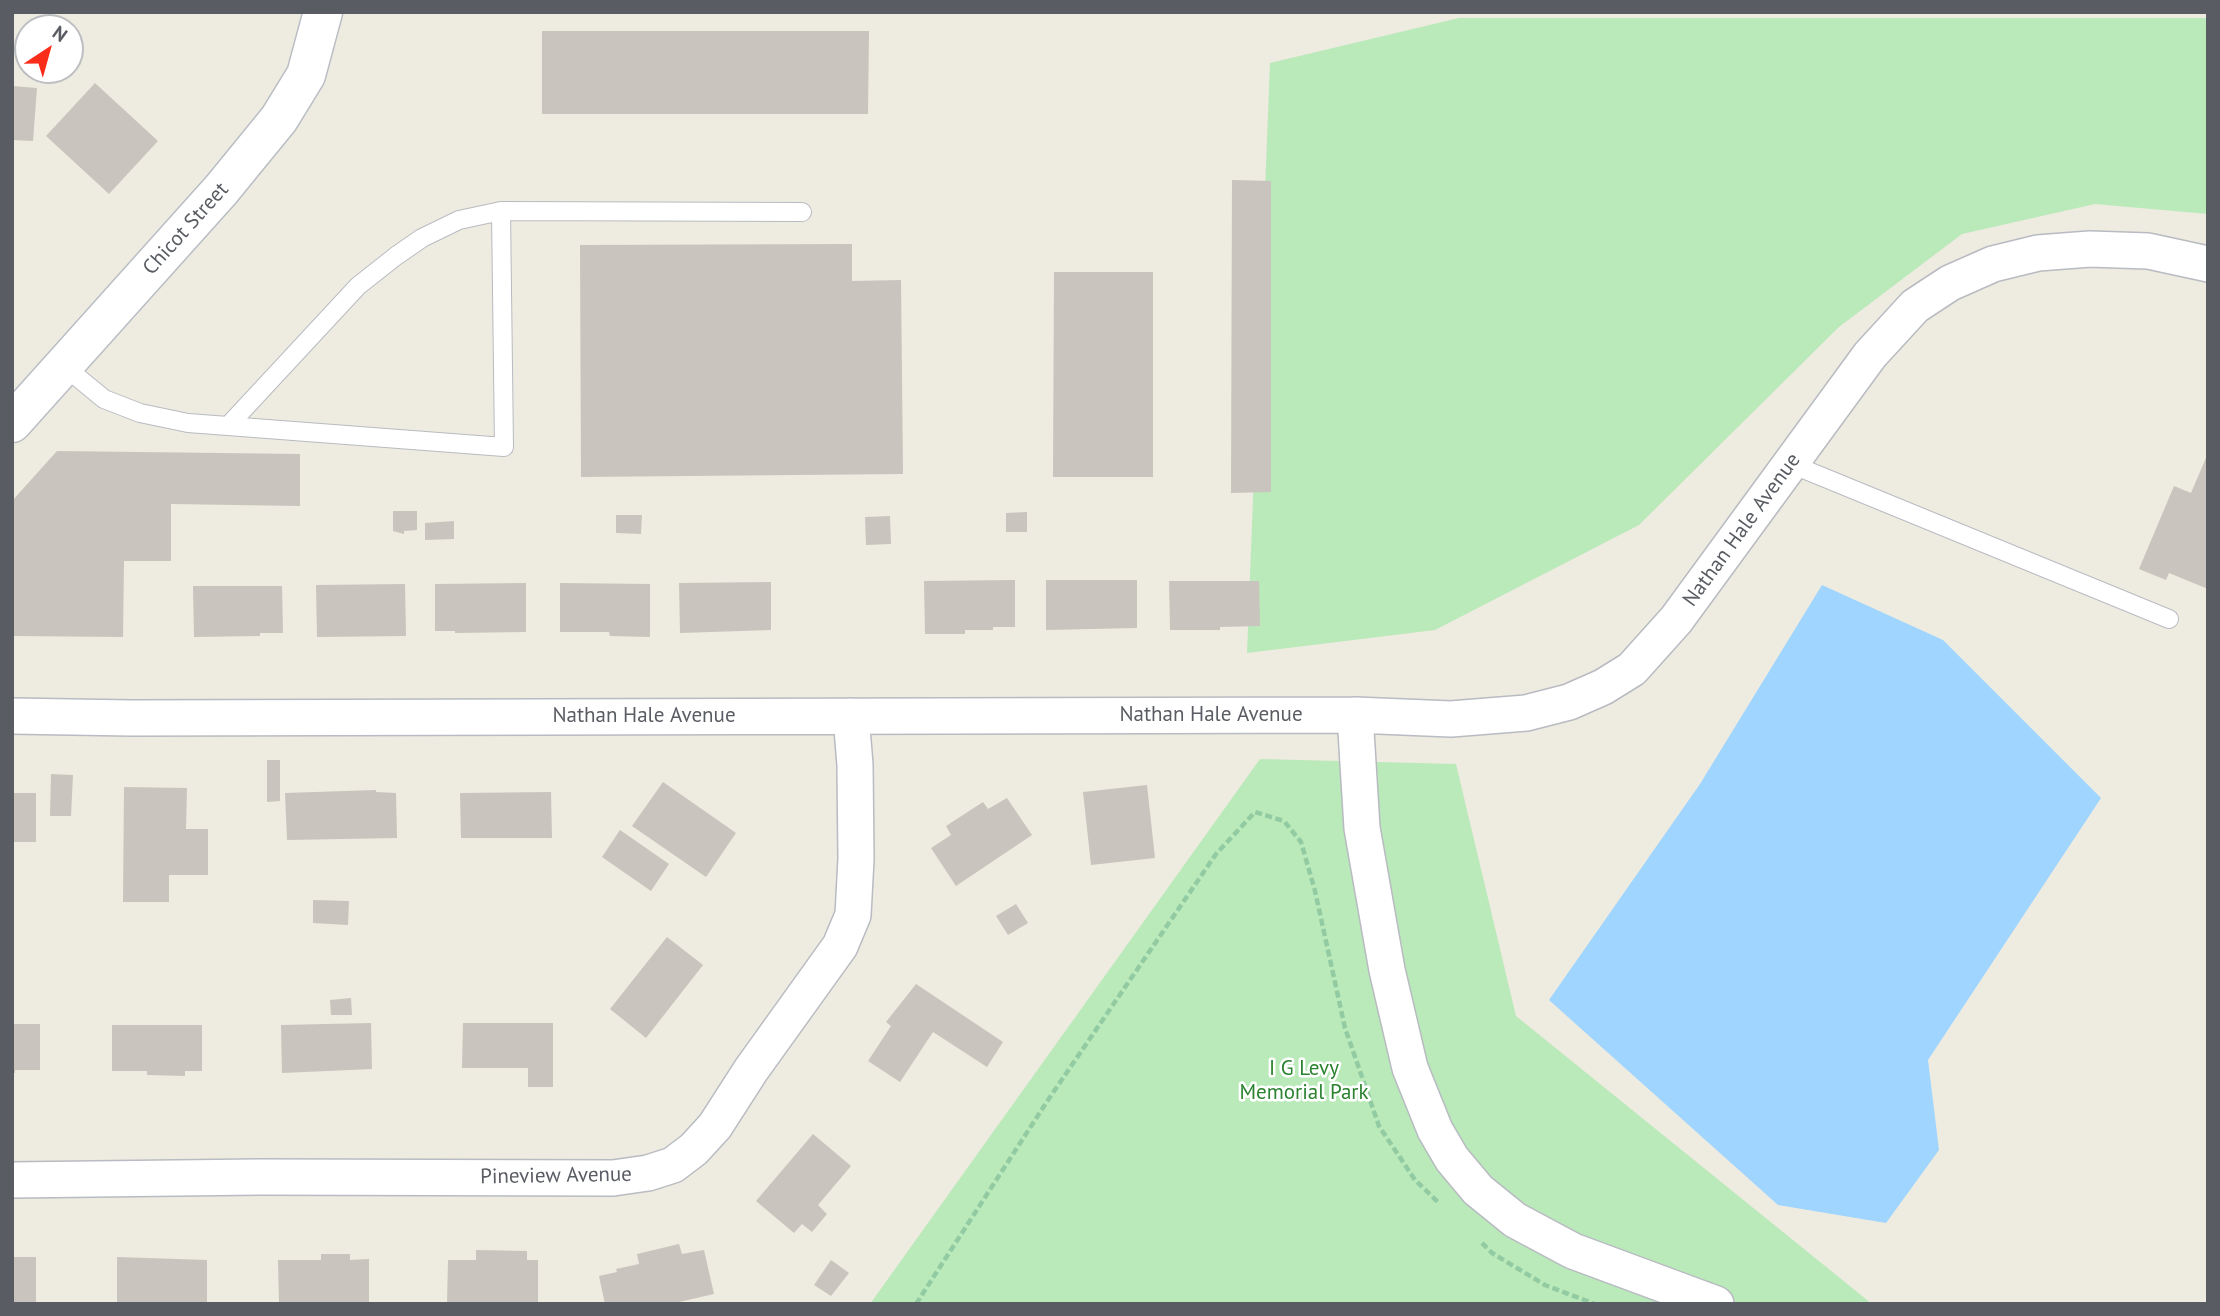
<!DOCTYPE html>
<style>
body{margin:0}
#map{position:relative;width:2220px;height:1316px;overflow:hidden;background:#eeebe0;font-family:"PT Sans",sans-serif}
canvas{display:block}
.frame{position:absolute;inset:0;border:14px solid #595d63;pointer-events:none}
.north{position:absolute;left:14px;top:14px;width:70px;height:70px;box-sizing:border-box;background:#fff;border:2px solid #bdbec1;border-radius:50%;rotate:36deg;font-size:19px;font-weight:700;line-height:28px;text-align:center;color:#595d63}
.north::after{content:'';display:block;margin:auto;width:24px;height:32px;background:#fa2c1a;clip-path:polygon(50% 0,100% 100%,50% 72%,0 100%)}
</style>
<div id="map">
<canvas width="2220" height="1316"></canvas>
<div class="frame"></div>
<div class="north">N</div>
</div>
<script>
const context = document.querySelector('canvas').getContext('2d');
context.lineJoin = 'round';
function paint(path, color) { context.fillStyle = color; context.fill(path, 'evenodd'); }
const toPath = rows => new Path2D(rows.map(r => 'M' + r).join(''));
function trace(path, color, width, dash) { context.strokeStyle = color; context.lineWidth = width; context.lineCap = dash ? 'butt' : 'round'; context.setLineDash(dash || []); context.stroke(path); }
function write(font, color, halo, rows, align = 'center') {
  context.font = font + ' "PT Sans",sans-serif'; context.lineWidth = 5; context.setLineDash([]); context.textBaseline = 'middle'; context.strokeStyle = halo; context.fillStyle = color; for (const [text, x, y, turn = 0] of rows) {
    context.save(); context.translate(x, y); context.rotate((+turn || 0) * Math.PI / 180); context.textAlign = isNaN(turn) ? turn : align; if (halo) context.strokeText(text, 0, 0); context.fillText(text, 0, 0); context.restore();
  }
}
const green = toPath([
 [1459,18,2208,18,2208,214,2095,204,1962,234,1839,327,1639,525,1435,630,1247,653,1270,63],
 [1260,759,1456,764,1516,1016,1872,1304,870,1304]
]);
const water = toPath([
 [1822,585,1943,640,2101,798,1928,1060,1939,1150,1886,1223,1778,1205,1549,1000,1700,784]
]);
const building = toPath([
 [542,31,869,31,868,114,542,114],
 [95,83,158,141,109,194,46,136],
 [12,86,37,88,33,141,12,140],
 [1232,180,1271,181,1271,492,1231,493],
 [852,244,852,281,901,280,903,474,581,477,580,245],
 [1054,272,1153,272,1153,477,1053,477],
 [57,451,300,454,300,506,171,504,171,561,124,561,123,637,12,636,12,501],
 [2208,453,2208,589,2169,573,2166,580,2139,569,2174,486,2191,493],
 [393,511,417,511,417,530,404,531,404,534,393,531],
 [1027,512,1027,532,1006,532,1006,513],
 [616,515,642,515,641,534,616,533],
 [890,516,891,544,866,545,865,517],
 [454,521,454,539,425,540,425,523],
 [1015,580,1015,627,993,627,993,630,965,630,965,634,925,634,924,581],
 [1046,580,1137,580,1137,628,1046,630],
 [1169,581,1259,581,1260,626,1220,627,1220,630,1170,630],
 [771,582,771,630,680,633,679,583],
 [526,583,526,632,455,633,455,631,435,631,435,584],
 [560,583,650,584,650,637,610,636,609,632,560,632],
 [405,584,406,636,317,637,316,585],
 [193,586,282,586,283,633,260,633,260,636,194,637],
 [267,760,280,760,280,801,267,802],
 [51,774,73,775,71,816,50,816],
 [663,782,736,833,706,877,632,826],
 [1147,785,1155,858,1091,865,1083,792],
 [124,787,187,788,186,829,208,829,208,875,169,875,169,902,123,902],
 [376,790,376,792,396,793,397,838,287,840,285,793],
 [551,792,552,838,461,838,460,793],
 [12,793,36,793,36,842,12,842],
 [1007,798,1032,835,956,886,931,848,951,835,946,826,983,802,988,809],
 [620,830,669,864,651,891,602,857],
 [313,900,349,901,348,925,313,923],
 [1016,904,1028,923,1008,935,996,916],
 [667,937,703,965,646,1038,610,1009],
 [916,984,1003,1042,987,1067,933,1032,900,1082,868,1061,891,1026,886,1022],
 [351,998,352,1015,331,1015,330,1000],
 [371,1023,372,1069,282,1073,281,1025],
 [463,1023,553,1023,553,1087,528,1087,528,1068,462,1068],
 [12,1024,40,1024,40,1070,15,1070,15,1073,12,1073],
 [112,1025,202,1025,202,1071,185,1071,185,1076,147,1075,147,1071,112,1071],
 [813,1134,851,1166,818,1205,827,1214,812,1232,802,1224,794,1233,756,1201],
 [679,1244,682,1254,704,1250,714,1294,679,1302,679,1304,605,1304,599,1276,617,1272,616,1269,639,1264,637,1254],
 [476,1250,527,1251,527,1260,538,1260,538,1304,447,1304,448,1260,476,1260],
 [321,1254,350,1254,350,1260,369,1259,369,1304,279,1304,278,1260,321,1260],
 [12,1257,36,1257,36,1304,12,1304],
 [117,1257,207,1260,207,1304,117,1304],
 [831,1260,849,1273,831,1296,814,1285]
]);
const path = toPath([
 [1482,1243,1492,1253,1545,1285,1595,1304],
 [916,1304,1048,1100,1216,854,1255,812,1284,821,1301,842,1315,891,1345,1028,1379,1126,1415,1180,1439,1203]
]);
const lane = toPath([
 [501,211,802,212],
 [64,366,104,399,140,413,188,423,228,426,504,447,501,211,459,220,422,238,396,256,358,286,228,426],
 [1791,464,2169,619]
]);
const street = toPath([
 [1355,715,1362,828,1387,970,1410,1068,1435,1130,1452,1159,1478,1190,1515,1220,1573,1251,1716,1304],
 [12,716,131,718,1355,715,1451,719,1526,713,1569,702,1603,687,1632,669,1676,620,1870,355,1915,306,1950,283,1993,264,2038,253,2090,249,2148,251,2208,264],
 [12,1180,259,1177,613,1178,648,1173,673,1165,694,1149,715,1126,751,1070,840,946,853,915,856,859,855,765,851,716]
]);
const secondary = toPath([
 [12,423,221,190,279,119,306,75,323,12]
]);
const streetNames = [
 ["Chicot Street",186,229,-48],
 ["Nathan Hale Avenue",1742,530,-54],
 ["Nathan Hale Avenue",1211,715],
 ["Nathan Hale Avenue",644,716],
 ["Pineview Avenue",556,1176,-1]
];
const parkNames = [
 ["I G Levy",1304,1069],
 ["Memorial Park",1304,1093]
];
paint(green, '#bae9ba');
paint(water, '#9fd5ff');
paint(building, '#c9c4bd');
trace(lane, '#b8bbc1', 20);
trace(street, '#b8bbc1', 38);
trace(secondary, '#b9bdc4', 41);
trace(path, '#92caa2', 4.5, [7, 3.5]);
trace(lane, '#fff', 18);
trace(street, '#fff', 35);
trace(secondary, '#fff', 38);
write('21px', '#595d63', '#fff', streetNames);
write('21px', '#2b822f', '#fff', parkNames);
</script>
